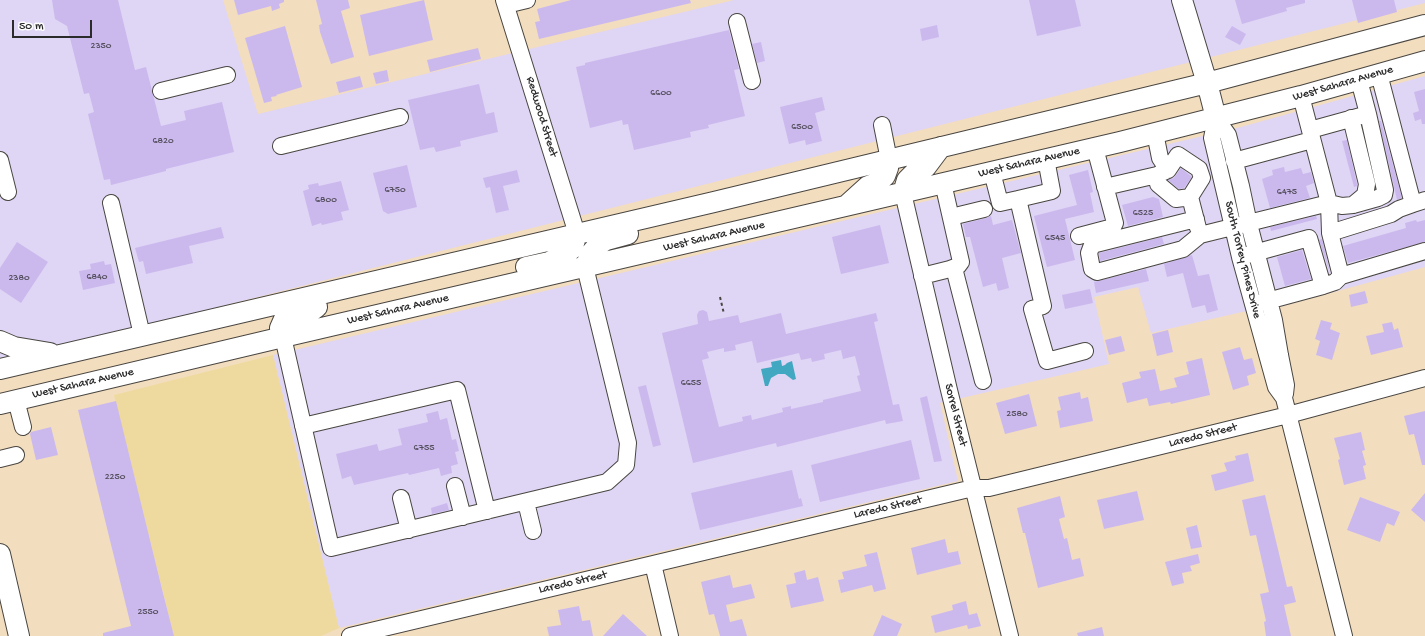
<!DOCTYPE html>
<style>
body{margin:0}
#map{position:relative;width:1425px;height:636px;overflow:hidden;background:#f3ddbf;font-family:"Gochi Hand",sans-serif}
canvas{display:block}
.scale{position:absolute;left:12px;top:20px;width:80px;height:18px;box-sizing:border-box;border:2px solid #2b2b2b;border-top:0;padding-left:5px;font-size:12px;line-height:14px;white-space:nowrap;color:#2b2b2b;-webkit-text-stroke:3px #fff;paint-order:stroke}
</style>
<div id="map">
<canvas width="1425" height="636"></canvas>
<div class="scale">50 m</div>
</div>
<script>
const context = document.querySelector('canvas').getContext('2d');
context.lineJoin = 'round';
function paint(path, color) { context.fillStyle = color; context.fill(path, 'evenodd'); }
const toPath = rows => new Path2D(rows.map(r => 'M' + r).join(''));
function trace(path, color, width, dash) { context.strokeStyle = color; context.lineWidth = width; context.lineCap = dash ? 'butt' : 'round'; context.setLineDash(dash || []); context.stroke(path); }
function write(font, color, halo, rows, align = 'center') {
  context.font = font + ' "Gochi Hand",sans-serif'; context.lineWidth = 4; context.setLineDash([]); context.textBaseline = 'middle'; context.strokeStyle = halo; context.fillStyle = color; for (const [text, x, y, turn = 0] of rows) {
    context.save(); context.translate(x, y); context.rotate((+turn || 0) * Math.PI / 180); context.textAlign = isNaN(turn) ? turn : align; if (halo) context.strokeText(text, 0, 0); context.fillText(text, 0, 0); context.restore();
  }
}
const built = toPath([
 [0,0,223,0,258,114,734,0,1425,0,1425,3,0,362],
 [1425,76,1425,267,1283,306,1242,312,1151,333,1138,287,1094,297,1109,364,940,403,958,481,339,628,273,355,1241,127]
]);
const sand = toPath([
 [273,355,339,628,321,636,174,636,114,395]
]);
const water = toPath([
 [781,360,782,366,785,365,787,363,792,361,796,379,793,380,785,374,778,374,771,378,768,386,765,386,761,369,772,367,771,362]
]);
const building = toPath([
 [52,0,118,0,135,70,146,67,161,126,186,120,184,111,222,102,234,152,166,169,166,171,111,185,110,179,104,180,88,114,94,112,89,93,84,94,67,26,55,19],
 [234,0,284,0,284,2,279,4,280,8,272,11,271,6,238,15],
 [316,0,348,0,350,8,341,11,354,57,331,64,320,32,319,25,322,24],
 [424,0,433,40,369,56,360,15],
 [571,0,690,0,691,3,539,39,535,22,540,21,537,9],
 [1029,0,1075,0,1081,26,1037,36],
 [1235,0,1305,0,1305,3,1286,8,1287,11,1242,24],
 [1352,0,1394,0,1397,12,1358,23],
 [937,25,939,37,922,41,920,29],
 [285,26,302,87,276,95,277,96,271,97,272,101,264,103,245,38],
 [1232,26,1246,34,1240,45,1225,37],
 [729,30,739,69,734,70,745,116,708,125,709,128,690,132,691,137,634,150,628,124,623,125,622,120,590,128,576,67,585,65,585,63],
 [761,42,765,61,757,63,752,44],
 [478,48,481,59,430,72,427,60],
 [387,70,389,81,376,84,373,73],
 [360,76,363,87,339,93,336,82],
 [479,84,486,114,494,112,498,132,460,141,461,146,436,152,434,147,420,150,408,100],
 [1425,89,1425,124,1422,124,1421,119,1415,121,1413,113,1419,111,1414,92],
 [822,97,825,110,815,113,822,141,806,145,805,140,789,144,780,107],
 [1379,121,1381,121,1402,198,1397,200],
 [1347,140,1357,184,1357,186,1354,187,1342,141],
 [407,165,417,207,388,214,383,211,373,173],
 [1284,167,1285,172,1301,168,1303,174,1311,172,1314,183,1306,186,1310,198,1270,208,1262,179,1273,175,1272,170],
 [1181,168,1192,177,1184,188,1179,189,1168,180,1174,178],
 [517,170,520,182,503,186,509,210,496,213,490,187,486,188,483,178],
 [1088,170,1093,192,1090,193,1094,212,1065,219,1075,260,1047,267,1034,216,1077,205,1069,175],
 [341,181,349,210,341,212,343,220,322,225,321,223,312,226,303,191,309,189,308,185,318,183,319,186],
 [1153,197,1159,199,1163,217,1128,226,1122,205],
 [991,216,993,225,1012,220,1021,253,1002,258,1009,288,998,291,996,283,983,287,970,237,966,237,963,224,986,218],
 [1316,216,1317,219,1271,231,1270,227],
 [1416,220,1417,222,1425,220,1425,242,1348,263,1343,246,1406,228,1405,223],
 [880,225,889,263,841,274,832,237],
 [221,227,224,238,189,246,193,263,146,274,143,261,139,262,135,248],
 [1162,237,1164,244,1100,261,1099,253],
 [1322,239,1330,273,1319,240],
 [17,242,48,262,21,303,0,289,0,268],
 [1302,250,1311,279,1285,286,1277,257],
 [1192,255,1198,276,1209,274,1218,310,1207,313,1205,305,1192,308,1183,273,1167,277,1164,264],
 [104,261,105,265,111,264,115,283,83,290,79,271,91,269,90,264],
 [1146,269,1149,281,1096,293,1094,282],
 [1090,289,1093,303,1065,309,1062,295],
 [1365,291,1368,303,1351,307,1349,295],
 [703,310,707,312,709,321,738,315,740,323,781,313,786,334,876,313,878,321,874,322,893,405,899,404,903,421,886,424,885,420,777,447,776,443,693,463,662,333,698,324,697,315,699,311],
 [752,341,757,363,799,353,801,360,811,358,812,362,825,359,824,354,841,350,843,359,855,356,860,375,857,376,861,391,823,400,823,402,791,409,791,406,782,408,783,412,752,420,751,415,742,417,743,421,719,427,702,360,709,358,707,352,724,348,724,352,736,350,735,345],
 [1321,320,1332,323,1330,329,1340,333,1332,360,1316,355,1320,341,1315,339],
 [1392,322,1394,330,1398,328,1403,347,1371,355,1366,336,1384,332,1382,324],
 [1168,330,1173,352,1157,356,1152,334],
 [1121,336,1125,351,1109,355,1105,340],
 [1240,347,1244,360,1252,358,1256,373,1247,376,1249,385,1233,390,1222,352],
 [1202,358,1210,395,1171,404,1170,402,1149,406,1147,398,1127,403,1122,383,1141,378,1139,372,1155,369,1160,391,1177,387,1174,378,1189,374,1186,362],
 [646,385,661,445,653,447,638,387],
 [1080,392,1081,399,1088,397,1093,421,1060,428,1057,411,1061,410,1058,397],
 [1029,394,1037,426,1005,434,996,403],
 [927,396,942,461,934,462,920,398],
 [116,401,162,589,174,636,103,636,103,633,131,626,78,410],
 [438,411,440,420,447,418,452,440,456,439,459,451,455,452,458,464,451,466,452,473,441,476,439,468,409,475,408,473,354,485,351,476,342,479,336,454,377,444,379,451,402,445,398,429,428,422,426,414],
 [1425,411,1425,465,1422,465,1414,434,1409,435,1404,416],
 [51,427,58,455,36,460,30,434,31,432],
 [1361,432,1365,450,1362,451,1366,465,1363,466,1366,479,1344,485,1338,460,1340,459,1334,438],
 [911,440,920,479,820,502,811,465],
 [1248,453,1254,481,1215,491,1211,475,1227,471,1224,463,1236,460,1235,456],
 [792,470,799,499,801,498,803,506,700,530,691,493],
 [1137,491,1144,520,1104,529,1097,500],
 [1425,493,1425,522,1411,510],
 [1265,495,1287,587,1292,586,1296,602,1284,605,1291,636,1266,636,1264,622,1266,621,1260,594,1269,592,1256,535,1250,536,1242,500],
 [1060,496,1065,517,1059,519,1064,539,1067,538,1072,560,1080,558,1084,576,1038,588,1025,533,1023,533,1017,508],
 [1360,497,1400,512,1394,526,1387,523,1380,542,1347,530],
 [447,503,449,510,432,514,431,508],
 [1197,525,1202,547,1191,549,1186,528],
 [945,539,948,553,958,551,961,564,917,575,911,548],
 [877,552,886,589,874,592,872,585,841,593,838,580,844,579,842,572,867,566,864,555],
 [1198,554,1200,563,1190,566,1192,571,1182,573,1184,583,1172,586,1165,562],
 [805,570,807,580,818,577,824,601,791,608,786,585,796,583,794,573],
 [730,575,733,588,751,584,755,598,726,605,730,622,742,619,747,636,720,636,714,614,709,615,701,582],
 [966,601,969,615,977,613,981,626,968,629,967,625,935,633,931,616,953,610,952,605],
 [579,606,582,621,590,620,593,636,549,636,547,627,561,625,558,610],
 [623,614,647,636,603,636],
 [882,615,902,624,897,636,873,636],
 [1102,627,1104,636,1078,636,1077,633]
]);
const path = toPath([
 [720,297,724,314]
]);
const minor = toPath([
 [504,0,577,234],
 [506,5,527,0],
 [737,22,752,81],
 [1379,74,1413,204,1425,200],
 [161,91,227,75],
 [1216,118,1212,138,1240,257,1276,387,1284,398,1344,636],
 [1216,118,1228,135,1241,186,1249,224,1274,320,1280,355,1286,385,1285,394],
 [1351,118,1367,184,1365,195,1353,205],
 [882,125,889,160],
 [1310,130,1368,114,1359,80],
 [1155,133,1160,158,1168,170],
 [281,146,400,117],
 [0,160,8,192],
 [1234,161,1312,140],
 [992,172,1000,203,1018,199,1043,306,1032,309,1047,361,1085,351],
 [1105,187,1157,175],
 [903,193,949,390,1010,636],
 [1190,197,1176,199,1158,184,1157,175,1168,170,1178,155,1199,169,1202,178,1190,197,1198,228],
 [1018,199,1052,191,1046,159],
 [111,203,142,335],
 [951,217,984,209],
 [1196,219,1092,245,1089,253,1092,269,1097,272,1183,249,1200,235,1329,203,1301,96],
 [1330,233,1391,214,1399,209,1413,204],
 [1079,236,1113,227,1115,223,1095,148],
 [1247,255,1309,238,1323,286],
 [954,268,983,381],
 [922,276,950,269,958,266,961,262,943,183],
 [1341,276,1330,233,1329,203,1342,206,1353,205,1378,198,1384,195,1385,190,1368,114],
 [1260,303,1323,286,1335,282,1341,276,1425,251],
 [283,337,331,548,607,482,626,465,628,443,585,267],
 [16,400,23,427],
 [303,426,457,390,487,511],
 [0,459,16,455],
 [455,486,463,517],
 [401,498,409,530],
 [526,502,533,531],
 [653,564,670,636],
 [350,636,973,488,989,488,1288,415,1425,378]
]);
const major = toPath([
 [1182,0,1207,83,1216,118],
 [903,193,907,180,914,173,926,167,941,147],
 [847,205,868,186,876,183,885,176,888,168,889,160],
 [526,267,549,262,564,254,572,249,577,234],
 [585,267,591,253,597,246,606,240,628,234],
 [283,337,280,328,284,319,288,316,313,310,317,307],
 [0,341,14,347,50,353],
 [0,369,714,202,1207,83,1425,25],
 [0,404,283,337,1120,142,1301,96,1425,61],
 [0,554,19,636]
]);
const numberNames = [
 ["2350",101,46],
 ["6600",661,93],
 ["6500",802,127],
 ["6820",163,141],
 ["6750",395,190],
 ["6475",1287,192],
 ["6800",326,200],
 ["6525",1143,213],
 ["6545",1055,238],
 ["6840",97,277],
 ["2380",19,278],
 ["6655",691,383],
 ["2580",1017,414],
 ["6755",424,448],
 ["2250",115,477],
 ["2550",148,612]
];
const streetNames = [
 ["West Sahara Avenue",1343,84,-16],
 ["Redwood Street",541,117,73],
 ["West Sahara Avenue",1029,163,-13],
 ["West Sahara Avenue",714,237,-13],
 ["South Torrey Pines Drive",1242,260,76],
 ["West Sahara Avenue",398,310,-13],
 ["West Sahara Avenue",83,384,-13],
 ["Sorrel Street",955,415,76],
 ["Laredo Street",1203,436,-14],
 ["Laredo Street",888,508,-13],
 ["Laredo Street",573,583,-13]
];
paint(built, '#dfd5f5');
paint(sand, '#eeda9e');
paint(water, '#42a8c2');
paint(building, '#cbb9ee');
trace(minor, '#494641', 18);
trace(major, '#494641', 22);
trace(path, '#494641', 2, [3, 3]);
trace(minor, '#fff', 16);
trace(major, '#fff', 20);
write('10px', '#534e5c', null, numberNames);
write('12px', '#2b2b2b', '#fff', streetNames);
</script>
